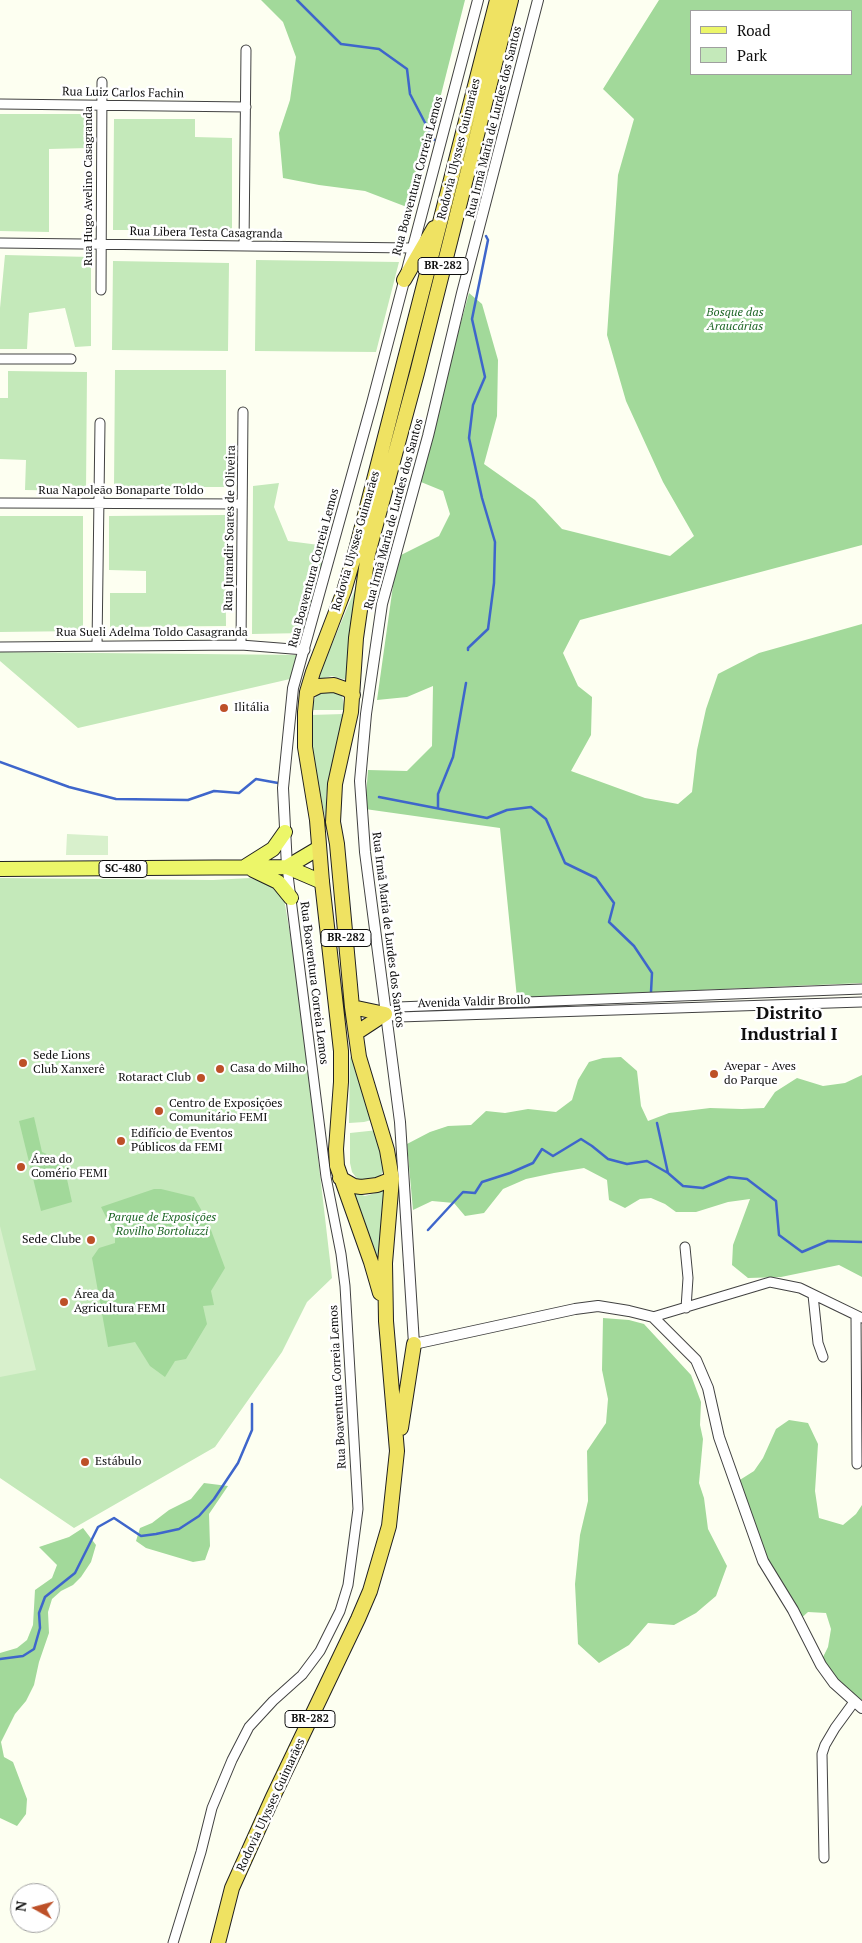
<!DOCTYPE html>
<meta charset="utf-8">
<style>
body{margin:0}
#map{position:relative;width:862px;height:1943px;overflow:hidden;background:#fdfff1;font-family:"PT Serif",serif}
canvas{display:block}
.legend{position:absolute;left:690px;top:10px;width:162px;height:65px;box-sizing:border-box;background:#fff;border:1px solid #9f9f9f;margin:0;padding:6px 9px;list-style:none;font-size:15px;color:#0f0f0f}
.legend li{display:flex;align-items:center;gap:10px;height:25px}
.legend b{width:25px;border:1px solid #9f9f9f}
.north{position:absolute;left:10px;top:1883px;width:50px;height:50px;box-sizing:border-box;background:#fff;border:1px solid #9f9f9f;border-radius:50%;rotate:277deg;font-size:14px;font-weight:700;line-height:20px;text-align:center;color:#0f0f0f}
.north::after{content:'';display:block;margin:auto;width:18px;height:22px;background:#bd5028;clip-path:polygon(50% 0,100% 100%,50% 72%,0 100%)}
</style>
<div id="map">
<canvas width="862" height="1943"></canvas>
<ul class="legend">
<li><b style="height:6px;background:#ecf669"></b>Road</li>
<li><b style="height:14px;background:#c4e9ba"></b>Park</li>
</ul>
<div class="north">N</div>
</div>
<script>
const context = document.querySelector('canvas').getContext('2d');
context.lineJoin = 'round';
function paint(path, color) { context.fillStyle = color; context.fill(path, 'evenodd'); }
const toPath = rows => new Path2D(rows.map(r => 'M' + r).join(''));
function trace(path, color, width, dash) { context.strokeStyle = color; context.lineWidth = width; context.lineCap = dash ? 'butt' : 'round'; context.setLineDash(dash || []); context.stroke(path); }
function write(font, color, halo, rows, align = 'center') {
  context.font = font + ' "PT Serif",serif'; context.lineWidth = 5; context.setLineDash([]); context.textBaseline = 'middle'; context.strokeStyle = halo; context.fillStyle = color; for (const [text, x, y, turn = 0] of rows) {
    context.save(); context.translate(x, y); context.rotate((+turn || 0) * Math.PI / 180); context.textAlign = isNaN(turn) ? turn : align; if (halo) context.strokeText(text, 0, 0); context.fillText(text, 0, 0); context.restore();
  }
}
const green = toPath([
 [0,114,88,114,88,148,49,149,49,232,0,231],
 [114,119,195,119,195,137,232,138,232,230,113,230],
 [5,255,91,257,91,346,75,347,65,308,29,313,27,349,0,349,0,308],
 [256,260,399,262,376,352,255,351],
 [113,261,229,263,228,351,112,350],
 [115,370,226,370,226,487,114,487],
 [8,371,87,372,86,491,25,490,26,460,0,459,0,398,8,398],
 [279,483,274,507,288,541,327,546,305,633,252,634,253,486],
 [225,515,226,626,110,627,110,593,146,593,146,571,109,570,109,516],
 [0,516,83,516,83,631,0,632],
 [356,587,350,633,350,681,332,676,317,680],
 [0,652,299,655,290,679,78,728,0,661],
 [326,689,342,695,345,710,310,710,317,694],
 [344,714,330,772,326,797,326,822,313,757,310,715],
 [0,878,213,880,250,878,271,884,284,899,296,968,332,1278,307,1302,282,1352,215,1447,74,1528,0,1478],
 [350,1056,359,1074,375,1119,364,1122,349,1123],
 [378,1130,384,1169,380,1177,366,1182,358,1180,352,1172,350,1163,350,1133],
 [353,1190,359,1194,365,1196,386,1190,381,1277]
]);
const forest = toPath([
 [261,0,465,0,412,209,365,191,319,185,283,178,279,133,290,100,296,57,283,22],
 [659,0,862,0,862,545,580,620,563,653,578,686,592,697,591,735,571,771,645,798,678,804,692,792,697,750,706,709,718,674,759,653,862,624,862,983,517,998,500,828,365,809,368,770,407,771,432,746,433,686,407,697,377,700,397,557,439,536,450,514,443,491,421,482,452,355,469,293,482,304,498,360,497,416,484,464,535,500,562,529,670,556,694,536,663,482,626,401,607,335,618,175,634,119,603,89],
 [691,11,851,11,851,74,691,74],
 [621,1057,637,1071,641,1106,648,1121,669,1113,710,1108,742,1109,764,1108,775,1092,797,1078,823,1086,845,1083,862,1075,862,1277,839,1265,781,1277,748,1278,732,1265,733,1245,750,1199,728,1202,696,1212,676,1212,665,1204,651,1198,640,1199,625,1208,609,1200,607,1180,584,1168,554,1173,526,1179,503,1189,484,1213,465,1216,454,1203,432,1201,413,1210,407,1144,430,1132,448,1126,471,1125,486,1111,505,1113,528,1109,556,1112,572,1100,578,1080,589,1062,603,1058],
 [34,1117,42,1152,63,1161,72,1202,41,1211,19,1121],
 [154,1189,161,1189,194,1197,208,1222,225,1268,211,1291,214,1305,203,1306,207,1324,186,1359,175,1361,165,1377,150,1366,135,1342,108,1347,92,1258,99,1248,115,1243,115,1235,101,1207],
 [603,1318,629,1320,644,1324,691,1375,701,1402,700,1425,703,1439,699,1483,704,1498,708,1529,727,1566,716,1596,696,1613,674,1625,648,1623,629,1645,599,1663,578,1644,575,1584,580,1535,588,1501,587,1451,606,1423,608,1399,602,1370],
 [789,1420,808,1423,818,1444,815,1491,819,1518,843,1525,856,1514,862,1505,862,1712,847,1702,821,1661,828,1647,831,1629,826,1613,808,1612,797,1622,766,1572,735,1483,754,1471,763,1458,776,1429],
 [204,1483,228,1486,209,1514,210,1546,205,1560,193,1562,146,1548,136,1541,140,1528,152,1523,169,1510,191,1499],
 [83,1528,96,1545,91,1562,81,1577,73,1585,61,1591,52,1599,48,1612,49,1633,39,1662,34,1685,26,1701,15,1714,1,1742,4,1757,13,1762,27,1799,26,1814,17,1826,0,1818,0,1653,17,1648,27,1640,33,1625,35,1590,52,1578,57,1565,39,1547,69,1537]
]);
const pitch = toPath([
 [67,834,108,836,108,855,66,855],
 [0,1226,36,1370,0,1377]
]);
const stream = toPath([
 [297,0,341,44,379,49,407,69,410,94,434,140],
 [468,650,468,648,488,629,494,583,495,542,482,498,469,438,473,405,485,377,472,319,488,240,486,236],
 [0,762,69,787,116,799,188,800,214,791,239,793,256,779,278,783],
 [379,797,487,818,507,810,531,807,546,819,565,863,596,878,614,903,609,922,634,946,652,973,651,992],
 [438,807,438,794,453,757,466,683],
 [657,1123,668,1173],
 [428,1230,463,1192,475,1193,482,1182,510,1173,533,1163,542,1149,553,1156,581,1139,592,1146,608,1159,627,1164,647,1161,668,1173,683,1186,703,1188,729,1177,747,1179,776,1201,779,1235,802,1252,828,1241,862,1242],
 [0,1659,23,1656,34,1649,40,1628,39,1613,45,1597,75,1573,98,1527,114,1518,141,1536,156,1534,179,1529,199,1516,214,1499,238,1463,252,1430,252,1404]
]);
const minor = toPath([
 [0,104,246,107],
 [0,243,412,248],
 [244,246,246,50],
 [101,290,102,82],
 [0,359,71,359],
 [0,503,242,504],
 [97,645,100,423],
 [241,645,243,412],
 [0,647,241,645,305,650],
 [862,989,398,1007,385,1014,399,1017,862,1002],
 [685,1247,688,1278,686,1308],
 [813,1295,818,1343,823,1357],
 [856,1316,857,1464],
 [653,1317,770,1282,800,1288,862,1318],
 [824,1858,822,1754,825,1745,835,1728,854,1702],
 [173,1943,201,1852,212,1808,232,1760,249,1727,273,1701,302,1675,320,1651,340,1611,348,1585,358,1509,345,1286,341,1254,326,1177,287,867]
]);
const tertiary = toPath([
 [538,0,462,293,428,436,382,604,366,714,360,781,365,852,400,1122,414,1344,575,1309,598,1306,629,1311,653,1317,696,1360,708,1388,719,1437,763,1561,793,1610,821,1665,834,1683,862,1708],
 [287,867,283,788,293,688,372,403,478,0]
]);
const primary = toPath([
 [246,866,273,849,285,832],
 [287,867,319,848],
 [0,869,287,867,322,882],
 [253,870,278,882,291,898]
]);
const trunk = toPath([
 [404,280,434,228],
 [307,692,319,686,334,685,348,690,353,695],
 [352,1007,385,1014],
 [356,1033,385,1014],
 [340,1178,354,1186,361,1187,377,1185,392,1179],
 [380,1293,371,1262,337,1166,336,1149,341,1082,341,1051,322,882,317,820,305,747,305,712,307,692,313,672,344,591,356,550,497,0],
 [401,1428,414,1344],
 [218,1943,232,1888,272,1799,358,1619,370,1591,389,1526,397,1451,386,1321,385,1263,392,1179,387,1150,359,1057,352,1007,337,844,333,822,335,784,351,712,356,638,368,554,417,373,511,0]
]);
const markers = [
 [224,708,5,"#bd5028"],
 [23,1063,5,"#bd5028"],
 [220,1069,5,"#bd5028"],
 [714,1074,5,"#bd5028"],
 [201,1078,5,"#bd5028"],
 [159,1111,5,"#bd5028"],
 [121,1141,5,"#bd5028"],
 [21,1167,5,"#bd5028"],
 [91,1240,5,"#bd5028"],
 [64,1302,5,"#bd5028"],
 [85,1462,5,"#bd5028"]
];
const shields = [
 [443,266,50],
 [123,869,48],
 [346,938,50],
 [310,1719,50]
];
const shieldNames = [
 ["BR-282",443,266],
 ["SC-480",123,869],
 ["BR-282",346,938],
 ["BR-282",310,1719]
];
const streetNames = [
 ["Rua Luiz Carlos Fachin",123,93,1],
 ["Rua Irmã Maria de Lurdes dos Santos",494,122,-76],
 ["Rodovia Ulysses Guimarães",459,149,-76],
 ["Rua Boaventura Correia Lemos",418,176,-75],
 ["Rua Hugo Avelino Casagranda",89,186,-90],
 ["Rua Libera Testa Casagranda",206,233,1],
 ["Rua Napoleão Bonaparte Toldo",121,491],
 ["Rua Irmã Maria de Lurdes dos Santos",394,514,-75],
 ["Rua Jurandir Soares de Oliveira",230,528,-89],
 ["Rodovia Ulysses Guimarães",356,541,-74],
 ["Rua Boaventura Correia Lemos",314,568,-75],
 ["Rua Sueli Adelma Toldo Casagranda",152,633],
 ["Rua Irmã Maria de Lurdes dos Santos",388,930,83],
 ["Rua Boaventura Correia Lemos",314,983,83],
 ["Avenida Valdir Brollo",474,1002,-2],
 ["Rua Boaventura Correia Lemos",338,1387,-93],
 ["Rodovia Ulysses Guimarães",271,1805,-65]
];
const parkNames = [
 ["Bosque das",735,313],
 ["Araucárias",735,327],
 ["Parque de Exposições",162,1218],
 ["Rovilho Bortoluzzi",162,1232]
];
const poiNames = [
 ["Ilitália",234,708],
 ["Sede Lions",33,1056],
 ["Club Xanxerê",33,1070],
 ["Avepar - Aves",724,1067],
 ["do Parque",724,1081],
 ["Casa do Milho",230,1069],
 ["Rotaract Club",191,1078,"right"],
 ["Centro de Exposições",169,1104],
 ["Comunitário FEMI",169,1118],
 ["Edifício de Eventos",131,1134],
 ["Públicos da FEMI",131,1148],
 ["Área do",31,1160],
 ["Comério FEMI",31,1174],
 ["Sede Clube",81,1240,"right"],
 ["Área da",74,1295],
 ["Agricultura FEMI",74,1309],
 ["Estábulo",95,1462]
];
const districtNames = [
 ["Distrito",789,1014],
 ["Industrial I",789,1035]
];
paint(green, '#c4e9ba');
paint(forest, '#a2d99a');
paint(pitch, '#d8f0cc');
trace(stream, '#3e66cb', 2.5);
trace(minor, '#424242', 11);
trace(tertiary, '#424242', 12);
trace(primary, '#202020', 16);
trace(trunk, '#202020', 16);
trace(minor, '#fff', 9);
trace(tertiary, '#fff', 10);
trace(primary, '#ecf669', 14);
trace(trunk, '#efe262', 14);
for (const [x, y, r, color] of markers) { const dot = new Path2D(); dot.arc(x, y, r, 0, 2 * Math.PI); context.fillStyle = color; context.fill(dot); trace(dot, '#fff', 2); }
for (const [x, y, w] of shields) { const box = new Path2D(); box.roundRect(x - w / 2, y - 8.5, w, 17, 4); context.fillStyle = '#fff'; context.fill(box); trace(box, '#0f0f0f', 1); }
write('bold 11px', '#0f0f0f', null, shieldNames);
write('12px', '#0f0f0f', '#fff', streetNames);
write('italic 12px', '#1f6627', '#fff', parkNames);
write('12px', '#0f0f0f', '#fff', poiNames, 'left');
write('bold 18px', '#0f0f0f', '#fff', districtNames);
</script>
